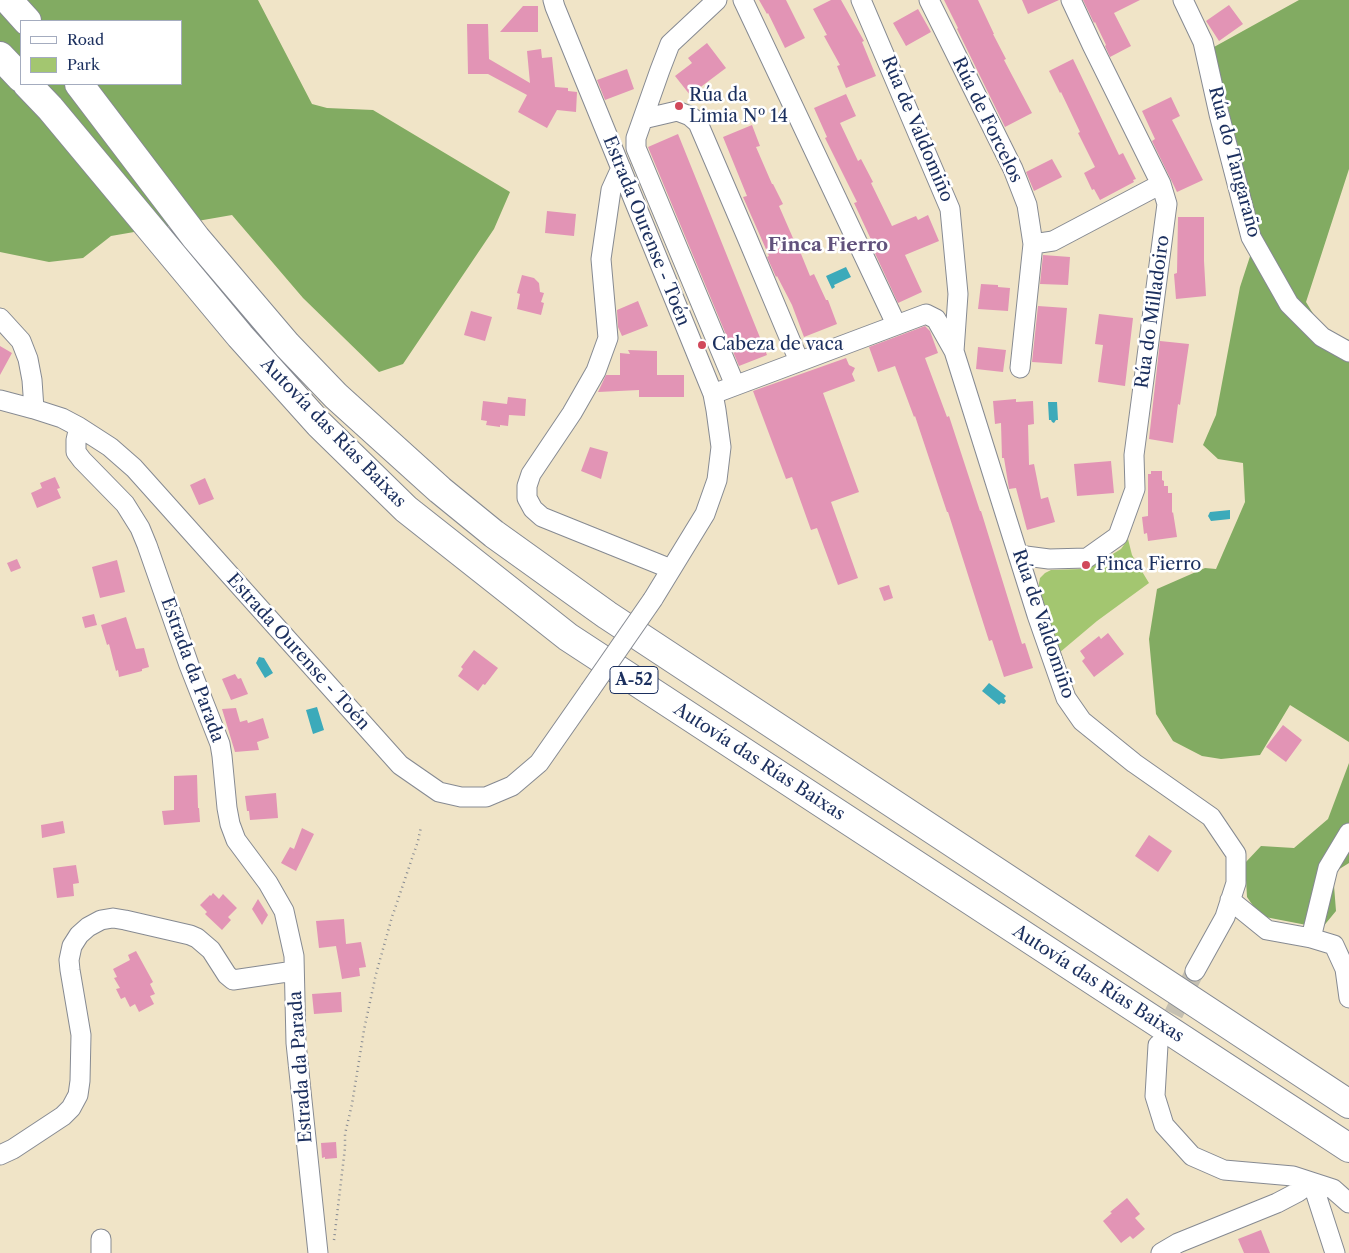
<!DOCTYPE html>
<meta charset="utf-8">
<style>
body{margin:0}
#map{position:relative;width:1349px;height:1253px;overflow:hidden;background:#f0e4c7;font-family:"Libre Caslon Text",serif}
canvas{display:block}
.legend{position:absolute;left:20px;top:20px;width:162px;height:65px;box-sizing:border-box;background:#fff;border:1px solid #a4acbf;margin:0;padding:6px 9px;list-style:none;font-size:15px;color:#1b2f5e}
.legend li{display:flex;align-items:center;gap:10px;height:25px}
.legend b{width:25px;border:1px solid #a4acbf}
</style>
<div id="map">
<canvas width="1349" height="1253"></canvas>
<ul class="legend">
<li><b style="height:6px;background:#fff"></b>Road</li>
<li><b style="height:14px;background:#a3c670"></b>Park</li>
</ul>
</div>
<script>
const context = document.querySelector('canvas').getContext('2d');
context.lineJoin = 'round';
function paint(path, color) { context.fillStyle = color; context.fill(path, 'evenodd'); }
const toPath = rows => new Path2D(rows.map(r => 'M' + r).join(''));
function trace(path, color, width, dash) { context.strokeStyle = color; context.lineWidth = width; context.lineCap = dash ? 'butt' : 'round'; context.setLineDash(dash || []); context.stroke(path); }
function write(font, color, halo, rows, align = 'center') {
  context.font = font + ' "Libre Caslon Text",serif'; context.lineWidth = 5; context.setLineDash([]); context.textBaseline = 'middle'; context.strokeStyle = halo; context.fillStyle = color; for (const [text, x, y, turn = 0] of rows) {
    context.save(); context.translate(x, y); context.rotate((+turn || 0) * Math.PI / 180); context.textAlign = isNaN(turn) ? turn : align; if (halo) context.strokeText(text, 0, 0); context.fillText(text, 0, 0); context.restore();
  }
}
const green = toPath([
 [1128,539,1132,555,1149,583,1097,621,1059,653,1039,588,1039,583,1040,578,1045,573,1051,570,1082,569,1100,562,1121,549]
]);
const forest = toPath([
 [0,0,258,0,312,104,327,108,373,110,510,192,494,229,403,364,379,372,303,298,232,215,111,236,83,258,49,262,0,252],
 [21,21,181,21,181,84,21,84],
 [1299,0,1349,0,1349,169,1306,302,1323,330,1349,340,1349,742,1290,705,1260,755,1221,759,1202,756,1173,741,1156,714,1149,639,1157,589,1205,568,1216,569,1245,502,1243,463,1218,459,1203,445,1216,415,1240,287,1257,235,1214,47],
 [1349,763,1349,863,1333,873,1336,911,1322,928,1260,916,1247,897,1245,863,1261,846,1294,848,1328,819]
]);
const water = toPath([
 [846,267,851,277,834,285,835,287,832,289,826,276],
 [1048,402,1057,402,1058,420,1056,420,1054,423,1052,422,1051,420,1049,420],
 [1230,510,1230,519,1211,521,1208,516,1210,512],
 [259,657,264,658,273,673,265,678,256,663],
 [989,683,1006,696,1004,698,1006,701,1005,703,1004,704,1001,703,999,705,982,691],
 [317,707,324,730,313,734,306,710]
]);
const building = toPath([
 [759,0,786,0,805,38,785,48,768,13,767,14],
 [831,0,841,0,864,41,862,42,876,76,846,88,837,66,840,65,824,36,827,35,813,9],
 [944,0,978,0,994,34,993,34,1006,59,1004,60,1032,113,1005,127,957,29,958,28],
 [1022,0,1059,0,1028,14],
 [1083,0,1140,0,1114,13,1131,46,1110,57,1105,46,1106,45,1095,22,1094,23],
 [1229,5,1243,24,1219,41,1206,21],
 [523,6,538,6,538,32,500,32],
 [918,9,931,32,906,46,893,23],
 [467,24,488,24,489,59,530,83,527,51,541,49,542,58,552,57,555,87,568,88,568,91,577,92,576,112,557,110,547,128,518,112,527,95,488,74,468,74],
 [707,43,726,68,690,95,675,76,692,63,688,58],
 [1073,59,1119,155,1123,153,1136,179,1133,180,1134,182,1100,200,1094,189,1092,190,1084,173,1095,167,1078,133,1080,132,1061,92,1060,93,1049,71],
 [627,69,634,89,605,100,597,80],
 [846,94,856,116,840,123,858,161,861,159,873,182,871,183,892,226,916,216,918,220,928,215,939,241,905,255,922,292,898,303,873,249,875,248,854,203,857,202,825,138,827,137,814,108],
 [1171,97,1180,116,1172,120,1203,180,1177,192,1152,141,1155,139,1142,111],
 [752,125,760,146,756,147,772,184,773,184,783,204,779,206,796,245,797,244,810,276,814,274,826,300,828,300,837,324,804,337,792,305,777,276,776,277,767,257,769,256,743,197,747,196,723,137],
 [678,134,767,355,739,366,648,147],
 [1052,159,1062,177,1034,191,1026,172],
 [547,211,576,214,574,236,545,233],
 [1178,217,1204,217,1204,261,1206,296,1176,299,1174,274,1177,273],
 [1043,255,1070,257,1068,285,1040,284],
 [522,275,534,278,539,283,540,292,544,293,541,302,544,303,541,315,517,309,520,294,517,293],
 [981,284,998,285,998,287,1010,288,1008,311,978,309],
 [638,301,648,326,622,336,618,327,617,310],
 [1038,306,1067,308,1062,364,1032,362],
 [471,311,492,317,485,341,464,335],
 [1099,314,1133,318,1125,386,1098,382,1103,345,1095,344],
 [925,326,930,331,938,353,925,358,947,417,949,416,980,511,981,511,1022,644,1025,643,1033,668,1004,677,992,640,989,641,948,512,947,512,915,416,914,417,895,366,878,372,869,347],
 [1160,341,1189,344,1180,405,1178,404,1173,443,1149,439],
 [0,346,12,353,0,375],
 [978,347,1006,350,1003,372,976,369],
 [628,350,657,351,657,375,684,375,684,397,639,397,639,390,598,392,606,375,620,375,620,353,630,354],
 [846,358,849,365,855,368,852,374,855,381,823,393,859,492,831,502,858,578,838,585,817,528,811,530,792,477,786,479,753,391],
 [508,397,526,399,525,416,509,415,508,426,500,425,500,427,486,425,487,421,481,420,483,401,507,404],
 [1016,399,1016,402,1033,401,1034,424,1028,425,1029,465,1034,464,1041,499,1048,497,1055,522,1027,530,1016,488,1009,489,1004,458,1002,458,1001,423,995,424,993,401],
 [590,447,608,452,601,479,581,471],
 [1111,461,1114,493,1077,496,1074,464],
 [1151,471,1162,471,1162,480,1164,481,1164,486,1168,486,1168,493,1172,493,1172,513,1173,512,1177,537,1148,541,1147,533,1144,534,1142,517,1148,516,1148,474,1151,474],
 [55,477,60,488,57,489,61,498,37,508,31,493,42,488,40,483],
 [205,478,214,499,199,505,190,485],
 [17,559,21,568,11,572,7,563],
 [117,560,125,592,100,598,92,567],
 [889,585,893,598,884,601,879,588],
 [94,614,97,625,85,628,82,617],
 [126,617,136,649,144,648,149,667,142,669,142,671,119,677,118,670,116,671,109,644,107,645,101,625],
 [1108,633,1124,654,1094,677,1082,661,1085,658,1080,651,1099,636,1101,639],
 [474,650,498,668,485,685,483,684,478,691,458,676,463,669,461,667],
 [235,674,238,679,241,678,248,694,231,700,222,679],
 [236,708,240,722,247,720,248,723,263,718,269,738,257,742,259,750,235,752,222,709],
 [1283,725,1302,740,1286,762,1266,747],
 [197,775,198,808,199,808,200,822,164,825,162,811,174,810,174,776],
 [276,793,278,818,250,820,249,811,247,811,245,796],
 [63,821,65,833,42,838,41,825],
 [302,828,314,834,296,871,281,863,290,847,294,849],
 [1149,835,1172,851,1158,872,1135,856],
 [76,865,79,883,73,884,74,896,57,898,53,868],
 [213,893,219,899,223,894,237,908,228,917,231,920,222,930,205,914,207,912,200,905,210,895,211,896],
 [258,899,268,915,262,925,252,909],
 [344,919,346,944,361,942,366,967,359,968,360,976,342,979,336,946,319,948,316,921],
 [136,951,153,982,150,984,155,994,150,996,154,1004,139,1012,135,1004,130,1007,125,997,121,999,116,989,120,988,114,978,117,977,113,969,130,960,128,955],
 [341,992,342,1012,314,1014,312,994],
 [336,1142,337,1158,325,1159,325,1157,322,1158,321,1143],
 [1127,1198,1140,1214,1135,1218,1145,1229,1133,1239,1130,1236,1121,1243,1103,1221,1112,1213,1110,1212],
 [1261,1230,1270,1253,1244,1253,1238,1239]
]);
const minorTunnel = toPath([
 [1161,1039,1195,971]
]);
const path = toPath([
 [334,1240,345,1148,345,1134,352,1104,364,1030,376,974,392,917,418,841,421,827]
]);
const minor = toPath([
 [553,0,555,7,713,394,716,410,721,447,717,480,705,514,653,599],
 [717,0,670,44,660,70,636,138,636,148,735,385],
 [743,0,896,324],
 [861,0,950,209,958,294,954,351],
 [929,0,1013,169,1027,205,1033,244,1020,368],
 [1183,0,1203,42,1219,114,1251,237,1289,304,1322,337,1349,352],
 [643,119,677,111,690,116,698,123,746,235,799,361],
 [621,168,611,190,601,259,608,338,596,371,572,413,531,474,527,486,527,498,533,509,542,517,671,569],
 [1033,244,1053,241,1161,184],
 [0,318,21,341,28,359,32,380,34,409],
 [713,394,926,314,936,319,954,351,1037,615,1066,698,1082,721,1134,763,1211,817,1236,854,1236,883,1225,917,1195,971],
 [0,400,34,409,62,418,79,427,110,447,134,468,400,765,439,792,461,797,486,797,512,786,539,763,590,690],
 [79,427,76,440,76,452,82,460,125,504,140,528,147,545,189,665,220,744,222,756,227,808,230,824,236,840,268,883,284,911,294,956,296,1043,318,1253],
 [1018,555,1049,559,1087,558,1118,536,1135,489,1134,455,1167,204,1161,184,1092,45,1071,0],
 [1230,900,1267,930,1311,938,1334,945,1345,969,1349,998],
 [1311,938,1328,868,1349,833],
 [1158,1045,1155,1096,1164,1125,1192,1156,1224,1170,1293,1176,1333,1189,1349,1203],
 [0,1155,13,1149,63,1116,71,1108,78,1095,80,1081,81,1035,70,970,69,960,72,946,79,935,88,927,101,920,113,918,125,920,190,935,197,938,211,950,227,975,233,980,294,971],
 [101,1239,101,1253],
 [1161,1253,1178,1243,1277,1203,1298,1192,1312,1182,1335,1253]
]);
const highway = toPath([
 [8,0,27,21],
 [0,56,21,78],
 [27,84,50,108,240,336,319,424,406,509,568,637,1349,1148],
 [79,84,196,238,287,345,336,396,440,490,494,534,607,615,1349,1104]
]);
const minorBridge = toPath([
 [590,690,653,599]
]);
const markers = [
 [679,106,5,"#d1495b"],
 [702,345,5,"#d1495b"],
 [1086,565,5,"#d1495b"]
];
const shields = [
 [634,680,48]
];
const shieldNames = [
 ["A-52",634,680]
];
const poiNames = [
 ["Rúa da",689,96],
 ["Limia Nº 14",689,117],
 ["Cabeza de vaca",712,345],
 ["Finca Fierro",1096,565]
];
const streetNames = [
 ["Rúa de Forcelos",987,120,64],
 ["Rúa de Valdomiño",917,129,67],
 ["Rúa do Tangaraño",1234,162,75],
 ["Estrada Ourense - Toén",646,231,68],
 ["Rúa do Milladoiro",1153,312,-82],
 ["Autovía das Rías Baixas",333,433,46],
 ["Rúa de Valdomiño",1043,624,71],
 ["Estrada Ourense - Toén",298,652,48],
 ["Estrada da Parada",192,670,70],
 ["Autovía das Rías Baixas",759,762,33],
 ["Autovía das Rías Baixas",1098,984,33],
 ["Estrada da Parada",301,1067,-94]
];
const neighbourhoodNames = [
 ["Finca Fierro",828,246]
];
paint(green, '#a3c670');
paint(forest, '#82ab62');
paint(water, '#3caaba');
paint(building, '#e294b5');
trace(minorTunnel, '#c5c0b2', 19, [19, 9]);
trace(minor, '#868a92', 21);
trace(highway, '#868a92', 30);
trace(path, '#868a92', 2.5, [1, 4]);
trace(minor, '#fff', 19);
trace(highway, '#fff', 28);
trace(minorBridge, '#868a92', 21, []);
trace(minorBridge, '#fff', 19);
for (const [x, y, r, color] of markers) { const dot = new Path2D(); dot.arc(x, y, r, 0, 2 * Math.PI); context.fillStyle = color; context.fill(dot); trace(dot, '#fff', 2); }
for (const [x, y, w] of shields) { const box = new Path2D(); box.roundRect(x - w / 2, y - 13.5, w, 27, 4); context.fillStyle = '#fff'; context.fill(box); trace(box, '#1b2f5e', 1); }
write('bold 16px', '#1b2f5e', null, shieldNames);
write('18px', '#1b2f5e', '#fff', poiNames, 'left');
write('18px', '#1b2f5e', '#fff', streetNames);
write('bold 19px', '#61527c', '#fff', neighbourhoodNames);
</script>
